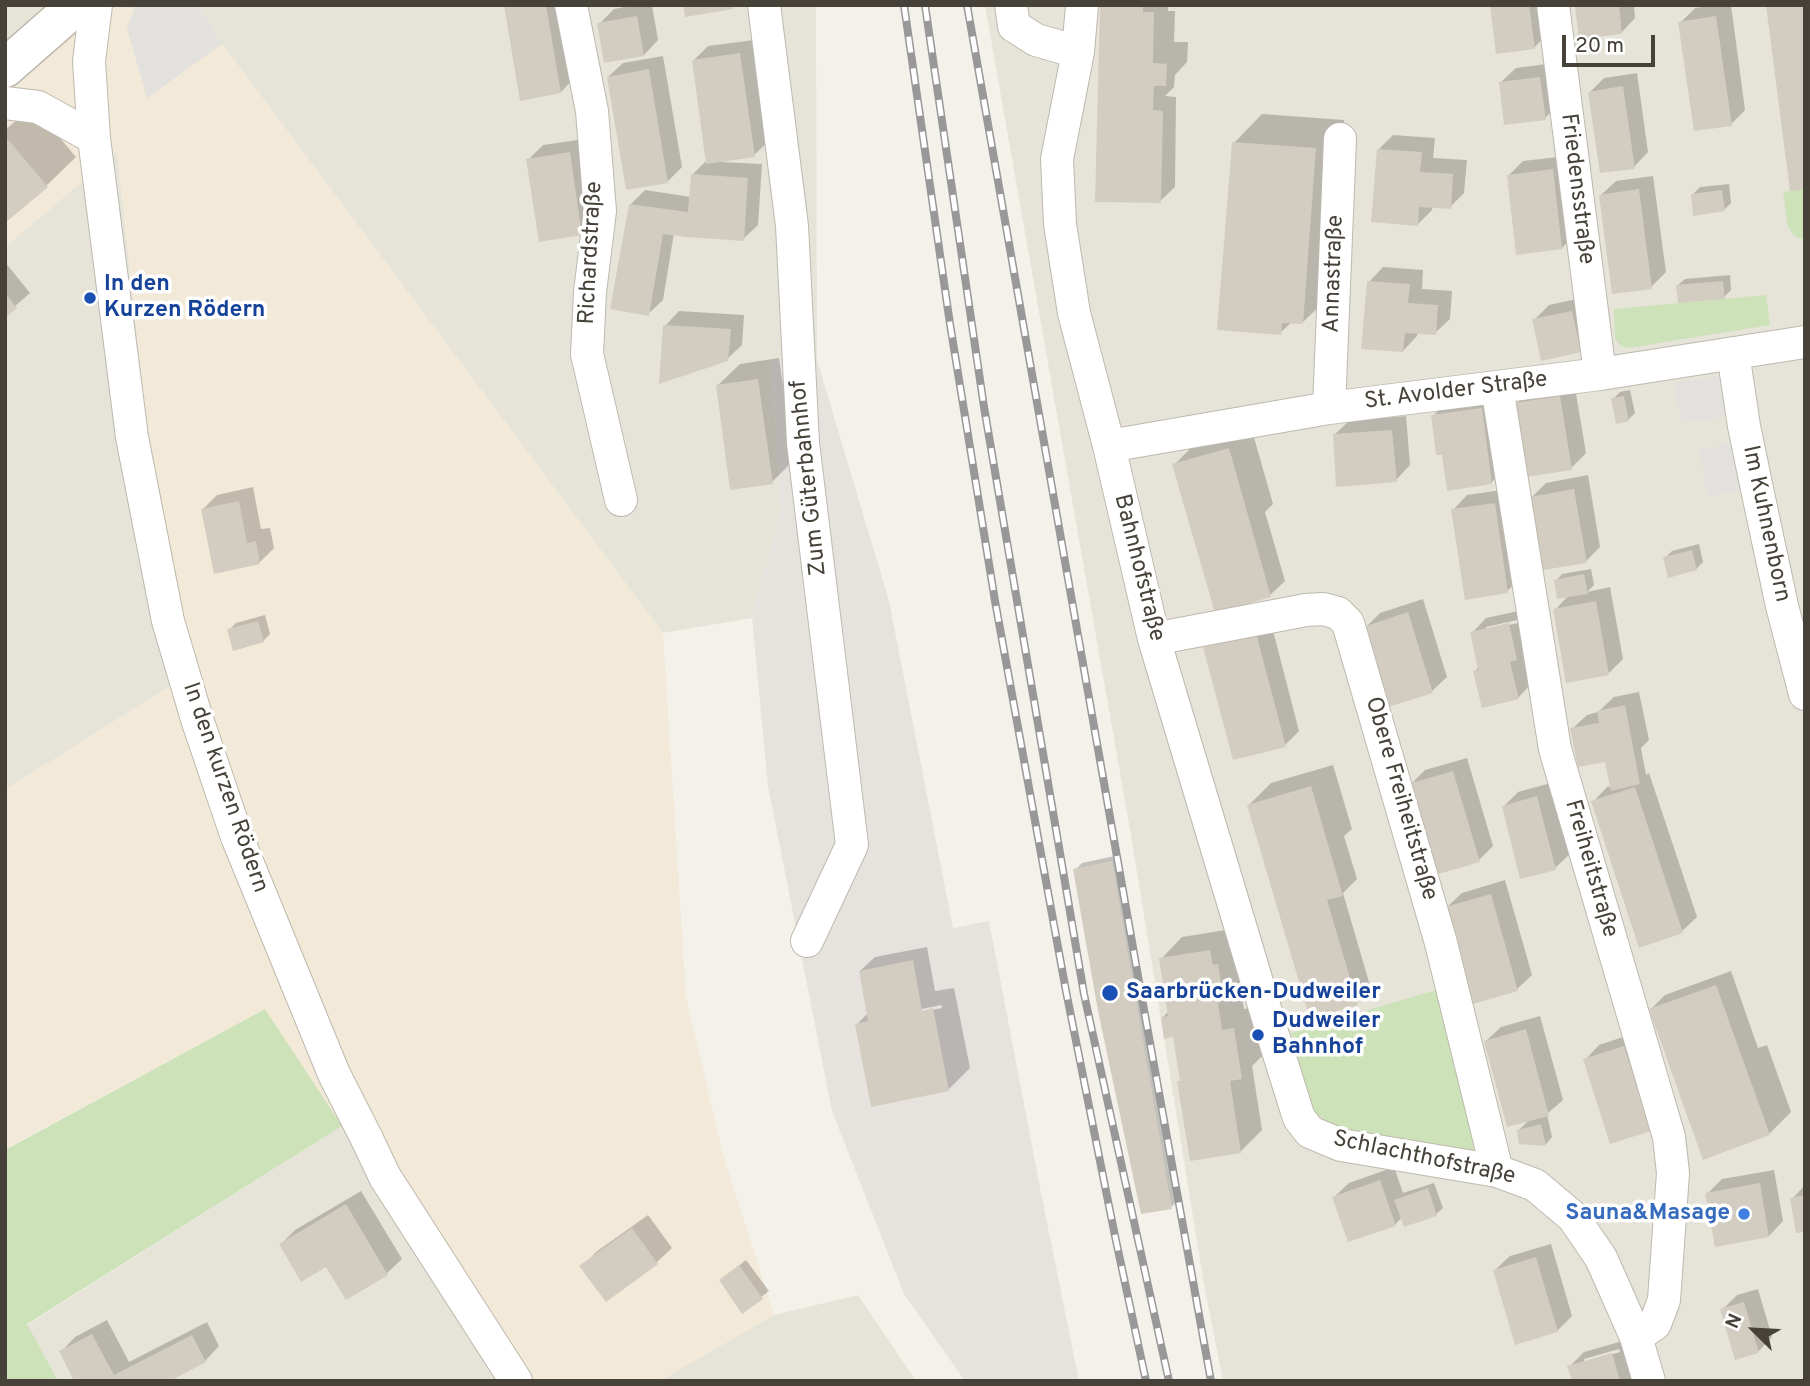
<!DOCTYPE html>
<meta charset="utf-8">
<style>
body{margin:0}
#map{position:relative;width:1810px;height:1386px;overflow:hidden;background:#f3f1ea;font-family:Overpass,sans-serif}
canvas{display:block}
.frame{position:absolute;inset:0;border:7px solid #464239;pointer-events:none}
.north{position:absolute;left:1719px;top:1295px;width:70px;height:70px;-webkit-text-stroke:5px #fff;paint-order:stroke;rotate:294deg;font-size:19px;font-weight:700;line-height:28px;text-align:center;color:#464239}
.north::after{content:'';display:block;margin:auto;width:24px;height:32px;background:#464239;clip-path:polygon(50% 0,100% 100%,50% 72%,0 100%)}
.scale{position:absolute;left:1562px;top:35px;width:93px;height:32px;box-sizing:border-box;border:4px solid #464239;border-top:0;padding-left:9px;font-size:21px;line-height:24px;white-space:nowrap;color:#464239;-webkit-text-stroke:5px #fff;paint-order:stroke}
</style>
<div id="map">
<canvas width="1810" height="1386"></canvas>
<div class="frame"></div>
<div class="north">N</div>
<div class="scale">20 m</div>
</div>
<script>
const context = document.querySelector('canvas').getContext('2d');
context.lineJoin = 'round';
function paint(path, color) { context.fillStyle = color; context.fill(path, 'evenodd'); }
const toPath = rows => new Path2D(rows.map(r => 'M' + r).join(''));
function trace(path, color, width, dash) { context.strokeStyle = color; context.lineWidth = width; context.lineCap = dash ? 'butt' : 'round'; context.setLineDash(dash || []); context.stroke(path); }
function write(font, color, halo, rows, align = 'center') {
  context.font = font + ' Overpass,sans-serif'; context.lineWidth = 7; context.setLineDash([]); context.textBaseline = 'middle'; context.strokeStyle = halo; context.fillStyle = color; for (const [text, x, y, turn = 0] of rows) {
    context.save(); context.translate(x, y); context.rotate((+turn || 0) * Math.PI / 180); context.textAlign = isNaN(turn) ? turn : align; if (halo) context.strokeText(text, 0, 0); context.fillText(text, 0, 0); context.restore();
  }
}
const residential = toPath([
 [5,5,77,5,5,68],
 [198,5,816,5,817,360,772,362,781,509,752,618,663,633,222,44],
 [985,5,1805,5,1805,1381,1223,1381,1204,1284,1131,835],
 [117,152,175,683,5,790,5,247],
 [342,1126,508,1381,58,1381,27,1325],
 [858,1295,916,1381,659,1381,774,1315]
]);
const commercial = toPath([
 [77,5,198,5,222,44,663,633,686,997,723,1154,774,1315,659,1381,508,1381,265,1009,5,1149,5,790,175,683,117,152,5,247,5,68]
]);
const industrial = toPath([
 [817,360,889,601,953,928,989,921,1042,1198,1079,1381,965,1381,904,1294,832,1111,768,786,752,618,781,509,772,361]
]);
const green = toPath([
 [1805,189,1805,240,1794,236,1788,226,1783,192],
 [1766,295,1770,325,1629,348,1621,346,1615,339,1614,309],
 [1436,990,1481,1153,1352,1133,1328,1123,1315,1113,1308,1101,1291,1033],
 [265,1009,342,1126,27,1324,58,1381,5,1381,5,1150]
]);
const parking = toPath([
 [136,5,198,5,222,44,147,98,127,28],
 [1736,374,1742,414,1681,423,1674,383],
 [1747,442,1757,489,1707,496,1700,449]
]);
const shadow = toPath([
 [506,5,563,5,575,77,561,92],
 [635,5,652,5,658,40,644,55,599,24,614,9],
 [1102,5,1168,5,1168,11,1175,11,1174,42,1188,42,1187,62,1175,75,1174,87,1165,96,1176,97,1175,187,1160,201],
 [1492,5,1545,5,1548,33,1534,48],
 [1577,5,1634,5,1635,18,1621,33],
 [1714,5,1731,5,1745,110,1731,124,1680,23,1695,8],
 [754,40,769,141,754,155,721,162,762,164,758,225,743,239,674,233,663,300,648,314,630,205,645,190,691,197,692,175,707,160,693,61,708,46],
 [663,56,682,167,668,181,608,77,623,63],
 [1554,63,1560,103,1545,118,1501,82,1516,68],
 [1637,73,1648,152,1634,167,1590,92,1604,78],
 [33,106,76,157,47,185,5,221,5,130],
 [1262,114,1344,120,1332,294,1303,322,1292,322,1280,333,1234,143],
 [1393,135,1435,138,1433,158,1467,160,1464,193,1450,207,1432,206,1432,210,1417,225,1379,149],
 [584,139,596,219,581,233,528,160,543,145],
 [1567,156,1576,233,1562,248,1509,175,1523,161],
 [1653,176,1666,272,1651,287,1601,195,1616,181],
 [1729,184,1731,203,1724,210,1693,194,1700,187],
 [5,262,30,293,5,315],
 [1383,267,1423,270,1422,289,1452,291,1450,319,1435,333,1418,332,1417,336,1403,351,1369,282],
 [1730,275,1731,290,1724,297,1678,285,1685,279],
 [1586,297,1594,336,1580,351,1534,320,1549,305],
 [679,311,744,315,742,345,727,359,665,326],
 [779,358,794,460,772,482,718,385,740,364],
 [1574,382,1586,453,1571,468,1516,404,1530,390],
 [1630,390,1635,413,1628,420,1613,399,1620,392],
 [1496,394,1505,468,1491,483,1444,453,1433,416,1447,401],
 [1406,416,1410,465,1396,480,1334,435,1349,421],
 [1251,427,1273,504,1265,512,1285,581,1270,595,1174,465,1196,443],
 [1588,475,1600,547,1586,561,1532,497,1546,483],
 [253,487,261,529,270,528,274,548,259,563,203,509,217,495],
 [1509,489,1522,577,1507,591,1453,510,1467,495],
 [1699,544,1703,562,1696,569,1665,558,1672,551],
 [1591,569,1594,585,1587,592,1610,587,1623,659,1609,673,1555,610,1569,595,1556,581,1562,574],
 [1423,599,1447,677,1432,691,1365,628,1380,613],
 [1523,610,1532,683,1518,698,1475,671,1479,667,1472,633,1486,618],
 [1517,620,1518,623,1486,630,1486,627],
 [265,615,270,634,263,641,229,630,236,623],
 [1270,619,1299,731,1285,745,1205,647,1220,633],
 [1639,692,1649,740,1641,748,1646,775,1649,773,1697,917,1682,931,1593,802,1607,787,1612,786,1606,760,1572,729,1587,715,1598,712,1614,697],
 [1467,758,1493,846,1479,860,1410,785,1425,770],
 [1333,765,1352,829,1344,836,1357,879,1343,893,1371,989,1357,1003,1249,805,1271,783],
 [1551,783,1570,854,1555,868,1503,807,1518,792],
 [1119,855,1178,1201,1171,1207,1075,870,1082,863],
 [1505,880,1532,975,1517,989,1447,907,1462,893],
 [1232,929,1241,980,1239,982,1244,1009,1255,1007,1263,1055,1252,1066,1262,1130,1240,1152,1179,1082,1182,1079,1175,1035,1163,1017,1169,1011,1161,959,1182,937],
 [927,947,935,991,954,988,970,1068,948,1090,856,1025,868,1013,860,971,875,957],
 [941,1005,942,1008,917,1013,922,1009],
 [1731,971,1758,1048,1767,1045,1791,1112,1769,1134,1651,1009,1665,995],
 [1540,1016,1563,1100,1547,1114,1552,1137,1546,1144,1520,1142,1519,1130,1530,1119,1486,1041,1501,1027],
 [1638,1032,1650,1130,1585,1060,1599,1045],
 [1394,1167,1403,1193,1434,1183,1443,1208,1436,1214,1402,1217,1395,1225,1334,1197,1349,1183],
 [1774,1170,1783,1221,1769,1236,1707,1194,1722,1179],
 [1805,1185,1805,1230,1792,1199],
 [361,1191,402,1259,387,1273,347,1298,327,1264,281,1244,295,1230],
 [648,1215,672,1248,657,1262,606,1300,582,1267,596,1252],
 [1551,1244,1572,1316,1557,1331,1495,1270,1510,1256],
 [746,1260,769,1291,743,1311,721,1280],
 [1758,1289,1772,1337,1758,1352,1722,1310,1737,1295],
 [107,1320,129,1362,207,1322,219,1346,205,1361,166,1381,76,1381,61,1352,75,1337],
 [1626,1340,1638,1381,1574,1381,1569,1367,1584,1352],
 [1619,1349,1620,1352,1584,1363,1584,1359]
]);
const building = toPath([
 [504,5,546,5,561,93,520,101],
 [683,5,733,5,733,9,685,17],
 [1100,5,1143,5,1143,12,1154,12,1153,63,1167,64,1166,86,1154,86,1153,110,1163,111,1161,203,1095,202],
 [1490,5,1529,5,1535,49,1496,54],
 [1575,5,1619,5,1622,34,1579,39],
 [1766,5,1805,5,1805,189,1790,191],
 [637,16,644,56,604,63,597,23],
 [1716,16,1732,126,1694,131,1678,22],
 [740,53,755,157,706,164,692,60],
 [649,69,668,183,626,190,607,77],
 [1540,77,1546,120,1504,125,1499,82],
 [1623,86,1635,169,1600,173,1588,92],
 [5,136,48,187,5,223],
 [1232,142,1316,148,1303,324,1282,323,1281,335,1217,330],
 [1377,149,1422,152,1420,172,1453,174,1451,209,1419,207,1418,226,1371,222],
 [570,152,582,235,539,242,526,159],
 [1553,169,1562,249,1516,255,1507,175],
 [691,174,748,178,744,241,687,237,663,234,649,316,610,309,629,204,688,212],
 [1639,189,1652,289,1612,294,1599,195],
 [1722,190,1725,211,1693,216,1691,194],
 [1367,281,1410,284,1408,303,1438,305,1436,335,1405,333,1403,352,1361,349],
 [1723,281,1725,299,1678,303,1676,285],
 [5,293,17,308,5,318],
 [1572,311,1581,352,1541,361,1532,319],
 [663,325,731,329,728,361,659,384],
 [758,379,773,484,730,490,716,385],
 [1560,396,1572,470,1526,477,1514,403],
 [1624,396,1629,421,1616,424,1611,398],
 [1482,408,1492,484,1447,491,1442,455,1436,455,1431,415],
 [1392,430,1397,482,1336,487,1333,434],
 [1229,448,1271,597,1215,613,1172,464],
 [1574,489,1587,563,1543,570,1530,497],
 [239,501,247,543,256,541,260,564,214,574,201,509],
 [1495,503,1508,593,1465,600,1451,509],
 [1692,550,1697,570,1668,578,1663,557],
 [1584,574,1588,594,1557,599,1554,580],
 [1596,601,1609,675,1566,683,1553,609],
 [1408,612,1433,693,1388,707,1363,627],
 [258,621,264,642,233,651,227,629],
 [1509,623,1517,660,1510,662,1519,699,1482,708,1473,671,1478,670,1470,632],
 [1256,633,1286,747,1233,760,1203,647],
 [1625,705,1640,784,1611,791,1605,762,1578,767,1570,728,1599,723,1597,711],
 [1453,771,1480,862,1435,875,1408,784],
 [1311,786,1343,896,1327,900,1358,1005,1310,1019,1247,805],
 [1635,787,1683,933,1639,948,1591,801],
 [1537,796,1556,870,1520,879,1502,806],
 [1112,861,1172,1209,1141,1214,1098,1011,1073,869],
 [1491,894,1518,991,1473,1004,1445,907],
 [1210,950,1213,965,1218,964,1222,989,1218,990,1220,1003,1218,1003,1222,1030,1234,1028,1242,1079,1230,1081,1241,1153,1190,1161,1177,1081,1180,1081,1173,1037,1164,1039,1161,1017,1168,1016,1159,958],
 [913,960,922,1011,933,1008,949,1091,871,1107,855,1024,868,1021,859,971],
 [1716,985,1770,1135,1703,1160,1649,1009],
 [1526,1029,1549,1116,1507,1127,1484,1041],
 [1624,1046,1651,1131,1610,1144,1583,1059],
 [1541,1124,1546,1146,1519,1144,1517,1130],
 [1380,1180,1396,1226,1348,1242,1332,1197],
 [1760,1183,1769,1237,1715,1247,1705,1193],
 [1428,1188,1437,1216,1404,1227,1394,1200],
 [1805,1195,1805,1232,1796,1233,1790,1198],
 [346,1204,388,1275,346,1300,326,1267,301,1282,279,1244],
 [632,1228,658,1264,606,1302,579,1266],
 [1536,1257,1558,1332,1515,1345,1493,1270],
 [739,1265,763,1299,742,1314,719,1280],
 [1744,1302,1759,1353,1735,1360,1720,1309],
 [92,1334,114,1375,192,1335,206,1362,170,1381,74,1381,59,1351],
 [1612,1353,1620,1381,1572,1381,1567,1366]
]);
const minor = toPath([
 [96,5,89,61,94,138,132,437,168,621,197,719,237,837,334,1074,367,1139,385,1177,516,1381],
 [571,5,592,111,600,211,590,292,587,354,621,500],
 [764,5,792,226,803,443,852,845,807,941],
 [1011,5,1014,26,1036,40,1078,52],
 [1082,5,1078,52,1057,159,1060,224,1074,313,1109,446,1154,639,1272,1032,1299,1118,1310,1132,1341,1145,1497,1171,1535,1185,1573,1217,1601,1258,1636,1337,1649,1381],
 [1553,5,1600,374],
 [5,103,38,107,94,138],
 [1733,353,1744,426,1757,489,1782,606,1805,694],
 [1497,387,1555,749,1669,1137,1673,1173,1664,1300,1655,1324,1636,1337],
 [1329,408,1340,139],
 [1109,446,1329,408,1600,374,1805,342],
 [1154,639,1306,610,1323,609,1338,613,1348,623,1441,943,1497,1171]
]);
const tertiary = toPath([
 [5,68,77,5]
]);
const rail = toPath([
 [904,5,950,324,995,601,1066,991,1115,1236,1146,1381],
 [925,5,984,407,1084,994,1169,1381],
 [967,5,1141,993,1211,1381]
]);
const markers = [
 [90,298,7,"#1a4fb4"],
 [1110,993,9,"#1a4fb4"],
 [1258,1035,7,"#1a4fb4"],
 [1744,1214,7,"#3f7fe0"]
];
const streetNames = [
 ["Friedensstraße",1576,189,83],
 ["Richardstraße",592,253,-87],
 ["Annastraße",1335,274,-88],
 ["St. Avolder Straße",1456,392,-7],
 ["Zum Güterbahnhof",810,478,-96],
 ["Im Kuhnenborn",1765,524,78],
 ["Bahnhofstraße",1138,568,76],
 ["In den kurzen Rödern",224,788,71],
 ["Obere Freiheitstraße",1400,799,74],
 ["Freiheitstraße",1590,869,74],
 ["Schlachthofstraße",1424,1159,12]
];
const transitNames = [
 ["In den",104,285],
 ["Kurzen Rödern",104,311],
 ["Saarbrücken-Dudweiler",1126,993],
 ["Dudweiler",1272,1022],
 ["Bahnhof",1272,1048]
];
const shopNames = [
 ["Sauna&Masage",1730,1214]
];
paint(residential, '#e6e3d9');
paint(commercial, '#f2e9d8');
paint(industrial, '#e6e3df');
paint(green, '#cde2b8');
paint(parking, '#e2e1de');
paint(shadow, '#0003');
paint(building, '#d3cdc1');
trace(minor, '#beb9ae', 34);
trace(tertiary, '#beb9ae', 41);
trace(minor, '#fff', 32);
trace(tertiary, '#fff', 38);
trace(rail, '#989898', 8);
trace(rail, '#fff', 5, [16]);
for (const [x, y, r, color] of markers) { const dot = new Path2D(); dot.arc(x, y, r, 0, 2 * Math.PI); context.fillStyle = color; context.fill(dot); trace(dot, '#fff', 2.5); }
write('23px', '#464239', '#fff', streetNames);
write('bold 23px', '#164399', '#fff', transitNames, 'left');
write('bold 23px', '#366cbe', '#fff', shopNames, 'right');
</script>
